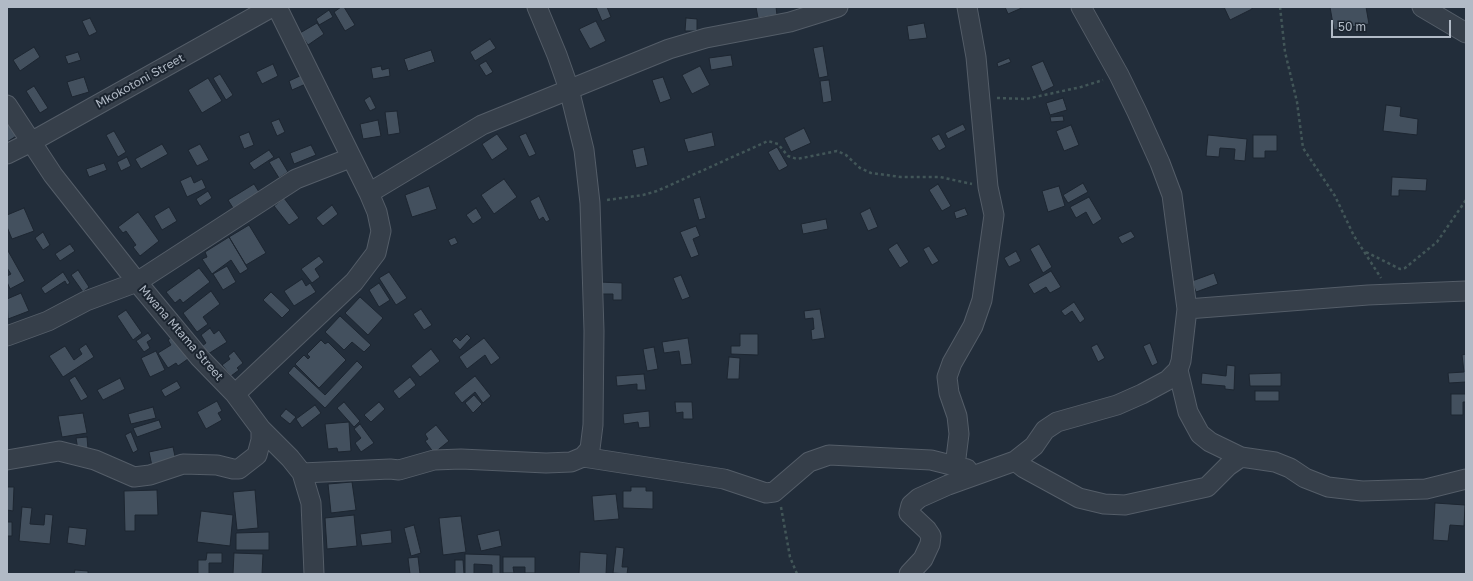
<!DOCTYPE html>
<style>
body{margin:0}
#map{position:relative;width:1473px;height:581px;overflow:hidden;background:#222d3a;font-family:"Golos Text",sans-serif}
canvas{display:block}
.frame{position:absolute;inset:0;border:8px solid #b1bac6;pointer-events:none}
.scale{position:absolute;left:1331px;top:20px;width:120px;height:18px;box-sizing:border-box;border:2px solid #b1bac6;border-top:0;padding-left:5px;font-size:12px;line-height:14px;white-space:nowrap;color:#b1bac6;-webkit-text-stroke:3px #1b242f;paint-order:stroke}
</style>
<div id="map">
<canvas width="1473" height="581"></canvas>
<div class="frame"></div>
<div class="scale">50 m</div>
</div>
<script>
const context = document.querySelector('canvas').getContext('2d');
context.lineJoin = 'round';
function paint(path, color) { context.fillStyle = color; context.fill(path, 'evenodd'); }
const toPath = rows => new Path2D(rows.map(r => 'M' + r).join(''));
function trace(path, color, width, dash) { context.strokeStyle = color; context.lineWidth = width; context.lineCap = dash ? 'butt' : 'round'; context.setLineDash(dash || []); context.stroke(path); }
function write(font, color, halo, rows, align = 'center') {
  context.font = font + ' "Golos Text",sans-serif'; context.lineWidth = 4; context.setLineDash([]); context.textBaseline = 'middle'; context.strokeStyle = halo; context.fillStyle = color; for (const [text, x, y, turn = 0] of rows) {
    context.save(); context.translate(x, y); context.rotate((+turn || 0) * Math.PI / 180); context.textAlign = isNaN(turn) ? turn : align; if (halo) context.strokeText(text, 0, 0); context.fillText(text, 0, 0); context.restore();
  }
}
const building = toPath([
 [341,7,344,7,355,25,345,31,334,12,341,7],
 [596,7,607,7,611,17,602,21,596,7],
 [756,7,776,7,777,15,758,18,756,7],
 [1005,7,1024,7,1008,14,1005,7],
 [1224,7,1252,7,1252,9,1230,20,1224,7],
 [1330,7,1366,7,1369,24,1334,30,1330,7],
 [329,10,333,17,319,25,316,19,329,10],
 [90,18,97,32,89,36,82,21,90,18],
 [686,18,697,19,697,31,685,31,686,18],
 [596,21,606,41,590,49,579,29,596,21],
 [317,23,324,34,308,45,300,33,317,23],
 [924,23,927,38,909,40,907,26,924,23],
 [490,39,496,48,475,61,470,52,490,39],
 [823,46,828,76,819,78,813,48,823,46],
 [34,47,40,57,20,71,13,60,34,47],
 [431,50,435,62,408,71,404,59,431,50],
 [78,52,81,60,68,64,65,56,78,52],
 [731,55,733,66,711,70,709,58,731,55],
 [1009,58,1011,62,998,67,997,63,1009,58],
 [486,61,493,72,486,76,479,65,486,61],
 [1043,61,1054,86,1042,92,1031,66,1043,61],
 [273,64,278,76,262,84,256,72,273,64],
 [381,66,382,70,389,68,390,76,373,79,371,68,381,66],
 [700,66,710,85,692,94,682,75,700,66],
 [220,74,233,95,226,100,213,78,220,74],
 [304,74,308,83,292,90,289,81,304,74],
 [84,77,89,92,72,97,67,82,84,77],
 [663,77,671,99,660,103,652,80,663,77],
 [208,78,222,101,202,113,188,90,208,78],
 [829,80,832,101,823,103,820,81,829,80],
 [34,86,48,108,40,113,26,91,34,86],
 [370,96,376,108,370,111,364,100,370,96],
 [1063,98,1067,110,1050,115,1046,103,1063,98],
 [1386,105,1401,107,1400,116,1418,119,1417,135,1383,131,1386,105],
 [397,111,400,133,388,135,385,112,397,111],
 [7,112,21,133,7,142,7,112],
 [1063,116,1064,121,1051,122,1050,117,1063,116],
 [279,119,285,132,277,136,271,122,279,119],
 [378,120,381,136,363,139,360,124,378,120],
 [963,124,966,130,948,139,945,133,963,124],
 [1071,125,1079,145,1064,151,1056,131,1071,125],
 [804,128,811,143,791,152,784,138,804,128],
 [114,131,126,152,118,157,106,135,114,131],
 [249,132,254,145,244,149,239,136,249,132],
 [712,132,715,146,688,152,684,139,712,132],
 [526,133,536,154,529,157,519,136,526,133],
 [497,134,508,149,492,160,482,144,497,134],
 [939,134,946,147,939,151,931,138,939,134],
 [1208,135,1247,139,1245,161,1234,160,1235,149,1220,148,1219,157,1206,156,1208,135],
 [1253,135,1277,135,1277,151,1265,151,1265,158,1253,158,1253,135],
 [162,144,168,154,141,169,135,159,162,144],
 [200,144,209,160,197,166,188,150,200,144],
 [311,145,316,155,294,164,290,153,311,145],
 [644,147,648,165,636,168,632,150,644,147],
 [777,147,788,166,779,171,768,152,777,147],
 [269,150,274,157,254,170,249,163,269,150],
 [127,157,131,166,121,171,117,162,127,157],
 [279,157,288,172,279,178,269,162,279,157],
 [104,163,107,170,89,177,86,169,104,163],
 [191,176,194,183,202,179,206,188,187,197,180,181,191,176],
 [1392,177,1427,179,1426,191,1399,190,1399,196,1391,196,1392,177],
 [504,179,517,197,494,214,481,195,504,179],
 [1083,183,1088,192,1068,203,1063,195,1083,183],
 [254,184,264,200,238,216,228,200,254,184],
 [938,184,951,206,942,211,929,190,938,184],
 [429,186,437,209,412,217,405,195,429,186],
 [1059,186,1065,206,1048,212,1042,191,1059,186],
 [208,191,212,198,200,206,196,199,208,191],
 [539,196,550,220,546,222,543,217,539,220,530,201,539,196],
 [700,197,706,218,699,220,693,199,700,197],
 [1089,197,1102,219,1093,225,1086,212,1076,218,1070,207,1089,197],
 [284,198,299,218,289,225,274,206,284,198],
 [332,205,338,214,323,226,316,218,332,205],
 [169,207,177,221,162,230,154,216,169,207],
 [24,208,34,231,12,239,7,227,7,215,24,208],
 [476,208,482,218,473,224,466,215,476,208],
 [870,208,878,227,868,231,860,213,870,208],
 [965,208,968,215,956,219,954,212,965,208],
 [138,212,159,241,140,256,133,247,136,245,126,231,123,233,118,227,138,212],
 [826,219,828,229,803,234,801,224,826,219],
 [249,225,266,253,246,265,229,237,249,225],
 [696,226,700,236,693,239,699,255,691,258,680,232,696,226],
 [1131,231,1135,237,1122,244,1118,237,1131,231],
 [43,232,50,245,43,250,35,238,43,232],
 [229,237,248,269,240,274,231,260,212,274,202,259,207,257,205,252,229,237],
 [455,237,458,243,451,246,448,240,455,237],
 [897,243,909,262,900,268,888,249,897,243],
 [70,244,75,251,60,261,55,254,70,244],
 [1039,244,1052,267,1043,273,1030,249,1039,244],
 [929,246,939,261,932,265,923,249,929,246],
 [7,249,25,281,10,289,7,282,7,276,11,274,7,268,7,249],
 [1016,251,1021,261,1009,267,1004,258,1016,251],
 [319,256,324,262,315,269,320,277,312,283,301,269,319,256],
 [227,266,236,282,223,290,213,274,227,266],
 [199,268,210,282,183,303,180,299,175,303,166,292,199,268],
 [78,270,89,287,83,292,71,275,78,270],
 [1051,271,1061,287,1050,293,1046,287,1034,294,1028,284,1051,271],
 [63,272,70,283,67,285,65,281,45,294,41,288,63,272],
 [389,272,407,298,396,305,379,278,389,272],
 [1214,273,1218,284,1196,292,1192,281,1214,273],
 [681,275,690,297,682,300,673,278,681,275],
 [302,279,306,286,310,283,316,292,294,306,284,291,302,279],
 [599,282,622,283,622,300,613,300,613,294,598,294,599,282],
 [379,283,390,300,379,307,369,290,379,283],
 [211,291,220,304,203,317,208,324,197,332,183,313,211,291],
 [271,292,290,310,282,318,263,300,271,292],
 [21,293,29,311,8,319,7,299,21,293],
 [360,297,383,318,368,335,345,313,360,297],
 [1074,302,1085,319,1080,323,1072,311,1065,316,1061,311,1074,302],
 [421,309,432,325,424,330,413,314,421,309],
 [820,309,825,338,812,340,811,330,814,329,813,318,805,319,804,311,820,309],
 [126,310,142,333,133,340,117,316,126,310],
 [340,316,371,345,364,352,352,342,344,350,325,332,340,316],
 [210,328,214,334,219,330,227,342,208,354,202,346,206,343,201,335,210,328],
 [148,333,152,339,147,342,150,348,144,352,136,341,148,333],
 [467,334,471,338,460,350,452,341,456,337,460,341,467,334],
 [740,334,758,334,758,355,731,354,731,346,740,346,740,334],
 [173,336,188,359,178,366,176,363,168,368,158,353,171,345,168,340,173,336],
 [484,338,500,358,491,365,485,355,467,369,459,357,484,338],
 [688,338,692,364,681,365,679,351,664,353,662,342,688,338],
 [321,340,325,344,328,342,346,360,319,388,295,364,304,355,308,359,310,357,307,354,321,340],
 [1150,343,1158,363,1152,366,1143,346,1150,343],
 [86,344,94,357,63,377,49,356,65,346,74,360,82,354,79,349,86,344],
 [1097,344,1105,358,1098,362,1091,347,1097,344],
 [654,347,658,369,647,371,643,349,654,347],
 [431,349,440,361,420,377,411,366,431,349],
 [156,351,165,370,150,377,141,358,156,351],
 [234,351,243,363,237,368,239,370,231,376,222,365,230,359,228,356,234,351],
 [1466,354,1466,382,1449,383,1448,373,1464,372,1462,355,1466,354],
 [729,357,740,358,739,379,727,379,729,357],
 [357,361,363,367,325,408,288,373,294,366,325,395,357,361],
 [1227,365,1235,366,1234,390,1225,389,1225,386,1201,384,1202,373,1226,376,1227,365],
 [1281,373,1281,386,1250,386,1249,374,1281,373],
 [644,374,646,390,637,390,637,384,617,386,616,376,644,374],
 [75,376,88,397,81,401,69,380,75,376],
 [475,376,491,396,483,403,475,392,462,403,454,393,475,376],
 [410,377,416,385,399,399,393,391,410,377],
 [120,378,125,389,103,400,97,390,120,378],
 [177,381,181,388,165,397,161,390,177,381],
 [1255,391,1279,391,1279,401,1255,401,1255,391],
 [1451,394,1466,394,1466,402,1463,402,1463,415,1451,415,1451,394],
 [474,395,482,404,473,413,465,403,474,395],
 [217,401,222,411,218,413,222,420,206,429,197,412,217,401],
 [344,402,360,421,354,427,337,408,344,402],
 [379,402,385,409,371,422,364,415,379,402],
 [675,402,692,402,693,419,683,419,683,412,676,413,675,402],
 [315,405,321,413,302,428,296,419,315,405],
 [153,407,156,418,131,424,128,414,153,407],
 [286,409,296,417,290,424,280,416,286,409],
 [649,411,650,427,639,428,638,422,624,424,623,414,649,411],
 [83,413,87,433,62,437,58,416,83,413],
 [159,420,162,428,137,437,133,428,159,420],
 [349,422,351,451,338,452,337,448,328,449,325,424,349,422],
 [360,424,374,443,361,452,355,443,361,438,354,429,360,424],
 [436,425,449,441,434,453,425,441,428,439,425,434,436,425],
 [131,432,138,450,133,453,125,435,131,432],
 [87,437,88,449,78,450,76,438,87,437],
 [173,447,176,461,152,466,149,452,173,447],
 [352,482,356,510,331,513,328,484,352,482],
 [7,487,14,487,13,511,7,510,7,487],
 [631,487,646,487,646,491,653,491,653,509,623,508,623,491,631,491,631,487],
 [157,490,158,515,135,515,135,531,125,531,124,491,157,490],
 [255,490,258,528,237,530,233,492,255,490],
 [616,494,619,519,594,521,592,496,616,494],
 [1435,503,1465,505,1464,526,1450,525,1448,541,1433,540,1435,503],
 [22,507,32,508,30,524,44,525,45,514,53,515,50,544,19,541,22,507],
 [201,511,233,515,230,546,197,542,201,511],
 [354,515,357,546,327,549,325,518,354,515],
 [461,516,466,552,443,555,439,518,461,516],
 [7,522,12,522,12,536,7,536,7,522],
 [414,525,421,553,411,556,404,528,414,525],
 [69,527,87,529,85,546,67,543,69,527],
 [391,530,392,543,362,546,360,534,391,530],
 [499,530,502,546,481,551,477,535,499,530],
 [269,532,269,550,236,550,236,533,269,532],
 [616,547,624,548,622,567,628,567,627,574,613,573,616,547],
 [580,552,607,554,606,574,579,574,580,552],
 [207,553,222,553,222,563,209,563,209,574,198,574,198,560,206,560,207,553],
 [234,553,263,554,262,574,233,574,234,553],
 [465,554,500,555,500,574,492,574,492,565,474,564,474,574,465,574,465,554],
 [418,557,420,574,410,574,408,558,418,557],
 [503,557,535,557,535,573,525,573,525,567,513,567,514,573,503,573,503,557],
 [455,560,463,560,464,574,455,574,455,560],
 [75,570,88,571,88,574,74,574,75,570]
]);
const path = toPath([
 [1280,7,1285,52,1297,102,1303,148,1335,196,1354,236,1381,278],
 [997,98,1026,99,1081,87,1103,80],
 [607,200,643,195,657,191,768,141,778,144,788,156,797,159,837,151,846,155,860,168,871,173,901,177,940,177,972,184],
 [1366,252,1400,269,1405,268,1437,242,1466,200],
 [781,507,790,557,797,574]
]);
const street = toPath([
 [1422,7,1466,33],
 [7,105,53,175,137,282,200,358,235,394,261,429,290,458,302,473,311,503,314,574],
 [7,154,31,142,272,7],
 [369,193,482,125,669,49,706,38,790,22,838,7],
 [1187,309,1368,295,1466,291],
 [7,336,48,321,86,301,137,282,279,190,296,179,350,158],
 [1178,370,1188,412,1200,434,1210,442,1241,457,1275,462,1290,468,1305,478,1328,487,1362,491,1426,489,1466,479],
 [235,394,354,282,376,253,381,231,377,212,369,193,277,7],
 [583,457,724,479,766,493,774,492,809,462,829,455,931,460,967,469],
 [7,460,59,451,95,460,134,477,150,475,183,464,217,465,233,469,239,469,257,455,261,440,261,429],
 [1015,461,1024,468,1079,498,1104,504,1125,505,1207,487,1228,466,1241,457],
 [955,466,959,434,957,416,949,393,947,377,952,363,973,326,982,300,994,215,988,187,976,57,967,7],
 [302,473,390,469,399,470,434,460,461,459,546,463,571,462,583,457,590,449,593,425,594,331,590,203,584,150,569,89,557,55,537,7],
 [909,574,923,559,930,544,931,536,927,530,909,513,911,505,919,498,948,485,1015,461,1034,446,1045,430,1057,422,1117,405,1142,394,1168,380,1178,370,1181,361,1187,309,1172,195,1160,163,1137,112,1119,75,1081,7]
]);
const streetNames = [
 ["Mkokotoni Street",140,81,-29],
 ["Mwana Mtama Street",181,333,49]
];
paint(building, '#43505e');
trace(building, '#1d2631', 1);
trace(street, '#545d68', 21);
trace(path, '#425658', 2.5, [3, 3]);
trace(street, '#363f4a', 19);
write('12px', '#b1bac6', '#1b242f', streetNames);
</script>
